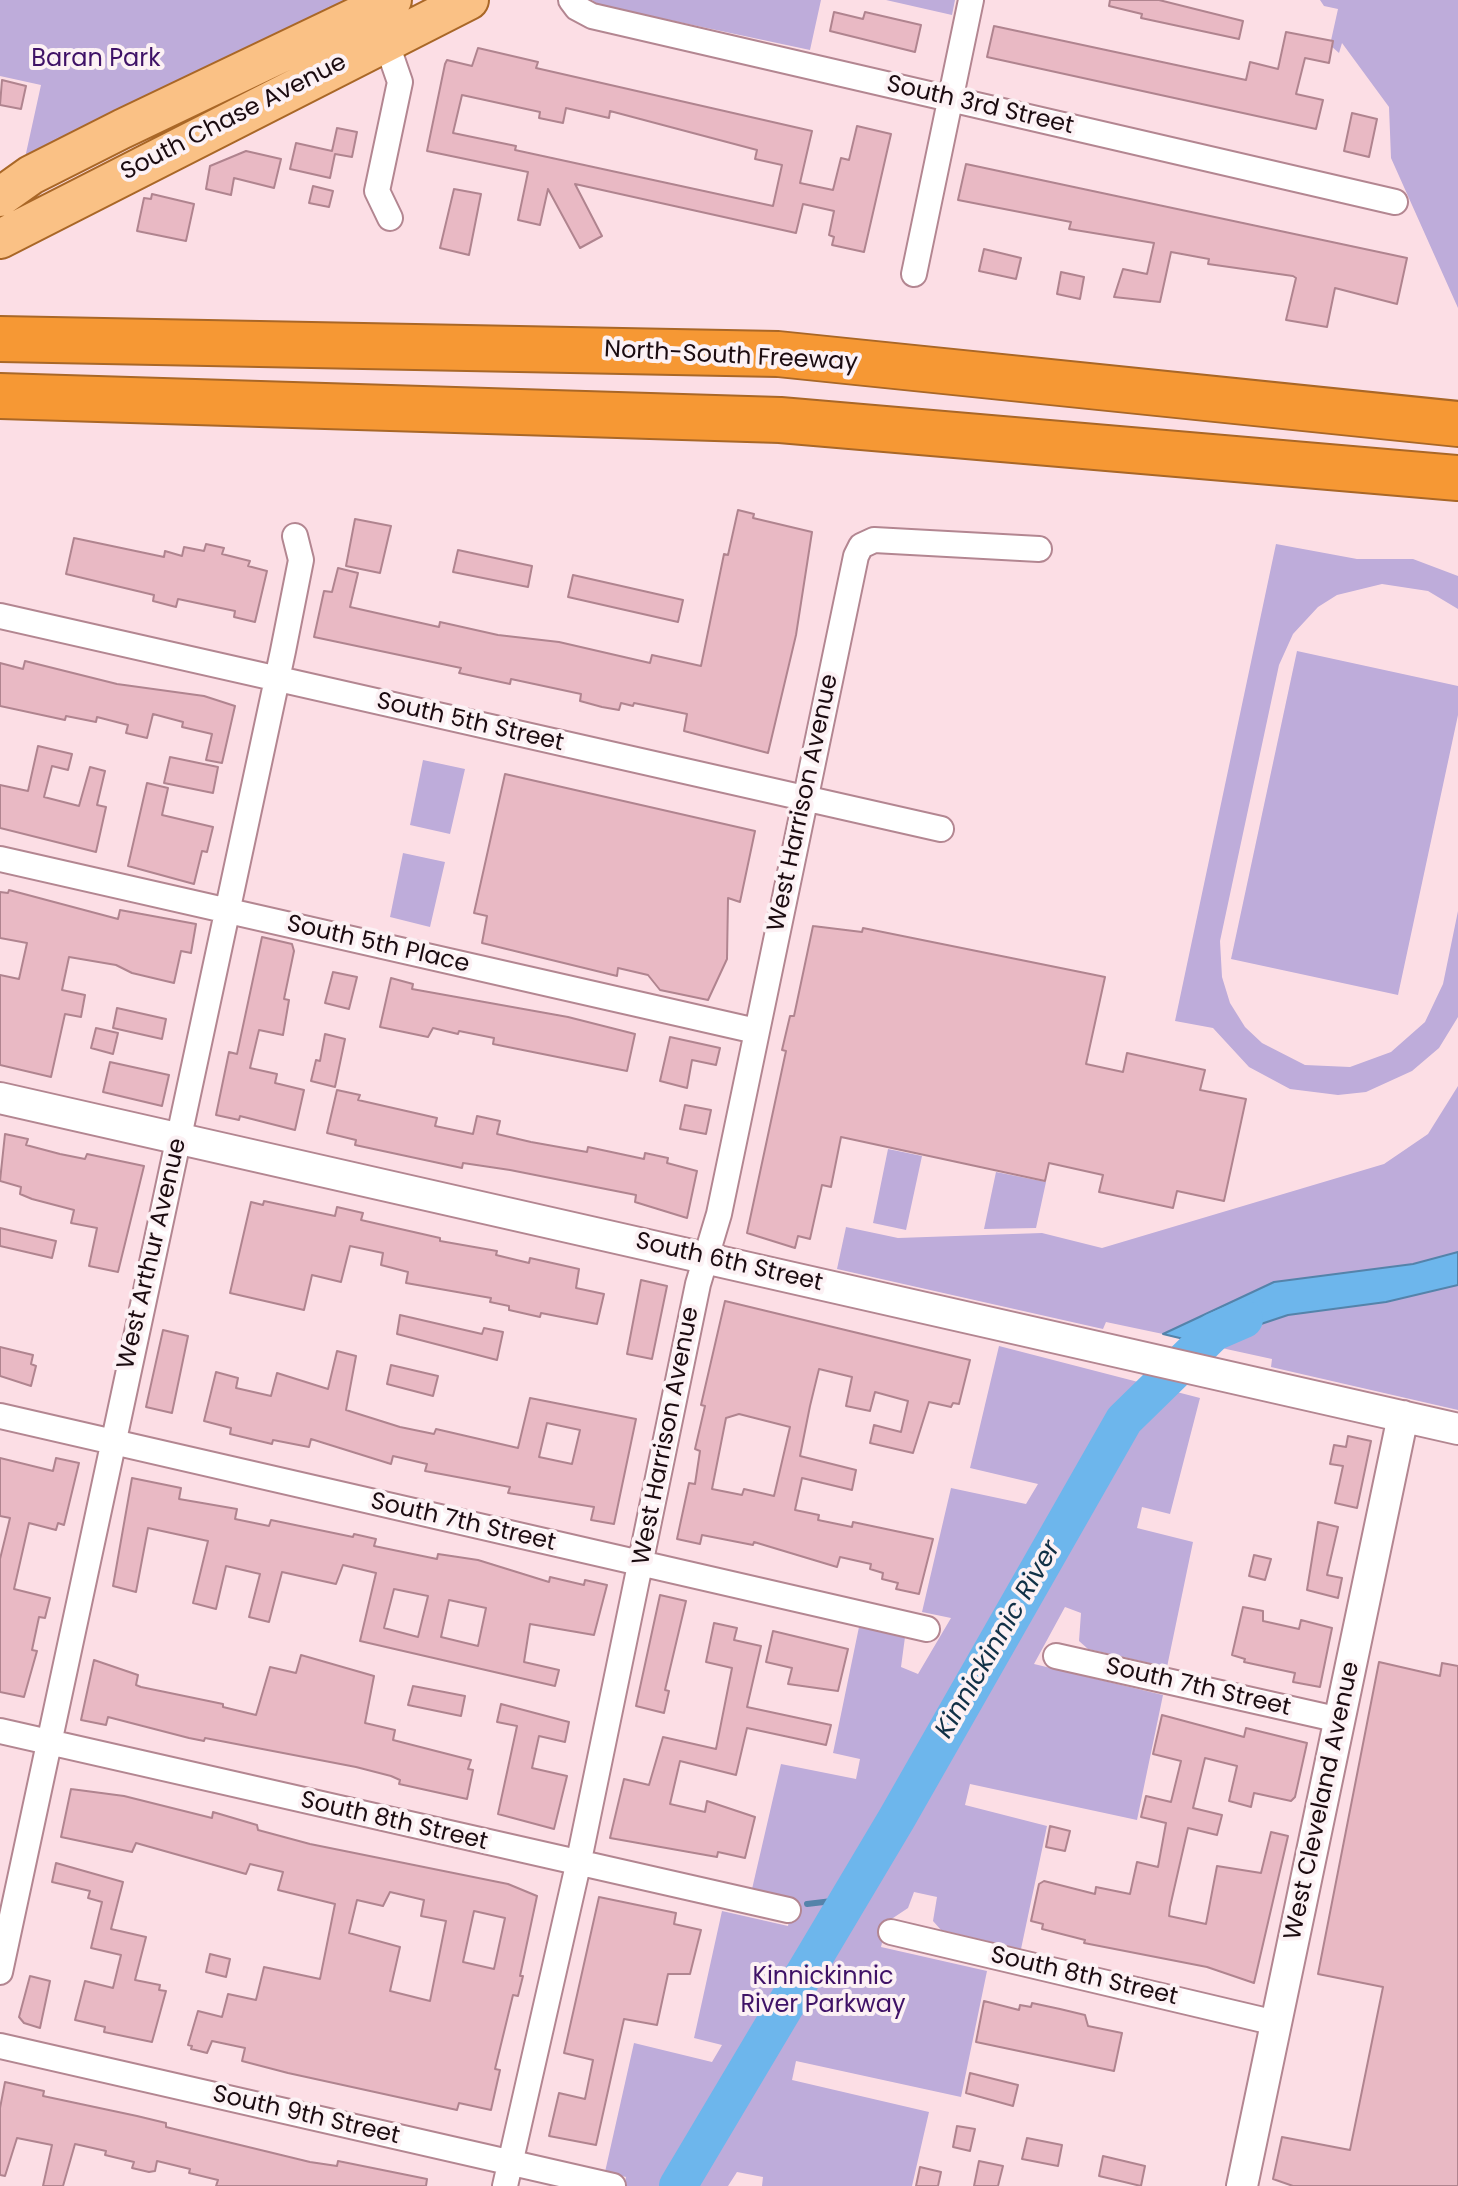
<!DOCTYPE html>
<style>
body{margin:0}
canvas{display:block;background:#fcdee5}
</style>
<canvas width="1458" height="2186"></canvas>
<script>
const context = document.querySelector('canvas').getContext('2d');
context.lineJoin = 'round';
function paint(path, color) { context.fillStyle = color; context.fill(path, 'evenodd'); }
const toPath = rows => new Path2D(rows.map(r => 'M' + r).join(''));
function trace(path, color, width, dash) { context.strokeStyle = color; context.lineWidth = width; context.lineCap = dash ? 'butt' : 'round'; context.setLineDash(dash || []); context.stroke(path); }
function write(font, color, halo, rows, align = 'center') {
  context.font = font + ' Poppins,sans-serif'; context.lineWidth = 8; context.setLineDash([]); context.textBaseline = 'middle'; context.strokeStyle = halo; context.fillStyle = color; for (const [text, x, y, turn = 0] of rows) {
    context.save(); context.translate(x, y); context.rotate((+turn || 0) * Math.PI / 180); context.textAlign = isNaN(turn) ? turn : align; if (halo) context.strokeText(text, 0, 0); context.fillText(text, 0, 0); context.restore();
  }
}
const green = toPath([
 [0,0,355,0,23,167,41,85,0,76],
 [592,0,821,0,810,50,599,5],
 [886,0,955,0,952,15],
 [1320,0,1458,0,1458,308,1391,158,1389,107,1342,43,1339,53,1330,45,1338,9,1324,6],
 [1276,544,1357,559,1413,559,1458,576,1458,609,1428,591,1382,584,1337,595,1318,607,1293,634,1279,665,1220,941,1222,977,1230,1003,1245,1027,1262,1043,1305,1065,1350,1067,1391,1052,1425,1022,1443,984,1458,911,1458,1017,1439,1048,1412,1071,1366,1092,1338,1095,1290,1089,1249,1067,1213,1028,1175,1021],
 [1297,651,1458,686,1458,715,1398,995,1231,959],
 [423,760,465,769,450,834,410,825],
 [403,853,445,862,430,927,390,917],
 [1458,1086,1458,1252,1453,1254,1413,1264,1274,1282,1163,1334,1106,1322,1103,1329,837,1269,846,1227,898,1238,1042,1233,1102,1248,1384,1164,1428,1134],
 [888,1149,922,1156,906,1230,873,1223],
 [996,1172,1046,1182,1036,1228,984,1229],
 [1458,1285,1458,1410,1271,1367,1272,1359,1217,1347,1240,1331,1288,1315,1386,1302],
 [999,1346,1200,1398,1170,1514,1142,1507,1137,1528,1193,1542,1167,1667,1088,1649,1079,1641,1081,1613,1065,1607,1034,1664,1163,1695,1137,1820,970,1784,965,1805,1047,1826,1021,1949,941,1930,933,1921,937,1897,914,1892,908,1908,887,1922,881,1947,987,1971,961,2097,796,2061,792,2080,929,2112,912,2186,762,2186,763,2177,737,2172,728,2186,624,2186,626,2177,605,2172,634,2043,712,2062,722,2045,694,2038,722,1911,788,1926,794,1898,752,1889,781,1764,856,1779,860,1759,833,1753,859,1627,905,1637,901,1667,918,1674,951,1618,922,1612,951,1488,1026,1504,1038,1484,970,1468]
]);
const water = toPath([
 [1458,1252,1458,1285,1386,1302,1288,1315,1240,1331,1217,1347,1163,1334,1274,1282,1413,1264,1458,1252]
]);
const stream = toPath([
 [807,1904,849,1899]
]);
const river = toPath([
 [678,2186,897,1818,1124,1420,1214,1332,1244,1319]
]);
const building = toPath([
 [1110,0,1159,0,1243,21,1239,39,1141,18,1142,14,1109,6,1110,0],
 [834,12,863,19,865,12,921,25,915,52,830,31,834,12],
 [994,26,1246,80,1250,62,1278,69,1286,32,1333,41,1329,63,1305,58,1296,94,1323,100,1316,129,987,57,994,26],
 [478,48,538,62,536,68,812,131,800,183,833,190,841,158,849,160,857,126,891,134,864,252,832,245,834,237,829,235,834,211,803,204,796,233,575,184,602,236,580,248,548,189,540,225,518,220,528,172,427,151,445,64,447,60,472,66,478,48],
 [462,95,540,112,539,118,563,123,566,108,609,118,610,111,757,150,755,159,782,165,773,206,515,150,516,146,453,133,462,95],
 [2,80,26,86,21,109,0,105,2,80],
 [1352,113,1377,119,1369,157,1344,151,1352,113],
 [337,128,357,132,352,157,335,154,330,178,290,169,296,143,332,151,337,128],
 [246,151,281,159,274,188,234,178,231,195,206,189,210,166,246,151],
 [966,164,1407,258,1397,304,1335,288,1327,327,1286,320,1296,278,1293,276,1208,264,1209,259,1171,252,1160,302,1114,297,1123,269,1147,274,1154,243,1069,229,1071,222,958,200,966,164],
 [313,186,333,191,329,207,309,203,313,186],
 [454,189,481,194,469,255,440,248,454,189],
 [152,194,194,204,186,241,137,231,144,198,151,199,152,194],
 [984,249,1021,258,1016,279,979,271,984,249],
 [1061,272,1084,277,1080,299,1057,294,1061,272],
 [738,510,754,514,753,518,812,532,796,635,768,753,684,731,687,714,634,703,633,706,621,703,619,710,602,707,580,701,581,694,511,679,510,684,459,673,461,668,314,637,324,591,332,592,338,568,358,573,350,607,439,627,440,622,498,635,559,642,650,663,652,655,701,666,724,554,728,555,738,510],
 [355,519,391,526,380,573,346,566,355,519],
 [74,538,164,557,165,551,182,556,184,547,204,551,206,544,224,548,222,554,250,561,248,566,267,571,255,622,234,617,235,611,178,599,176,607,153,601,154,595,66,574,74,538],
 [458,550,532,566,528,587,453,572,458,550],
 [573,575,683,600,678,622,568,597,573,575],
 [25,661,117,684,204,696,235,706,222,763,206,760,212,734,182,727,183,722,153,714,147,738,126,733,128,725,97,717,96,722,66,716,65,720,0,706,0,663,23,669,25,661],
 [38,746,72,754,68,770,52,766,44,797,79,806,90,767,105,771,97,805,106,807,96,852,0,828,0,785,28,791,38,746],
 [170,757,218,767,213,793,164,783,170,757],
 [505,774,755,831,740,902,728,898,727,959,708,1000,660,990,648,975,618,968,617,976,482,943,487,916,474,913,505,774],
 [147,783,168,788,162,815,213,827,207,852,202,851,194,884,128,866,147,783],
 [9,890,118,919,120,910,196,924,191,953,181,951,174,983,132,973,116,965,69,957,62,990,85,995,81,1017,65,1014,51,1077,0,1065,0,975,19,979,27,943,0,938,0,892,8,893,9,890],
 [813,926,862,932,863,928,1105,977,1086,1064,1123,1072,1127,1053,1205,1070,1200,1090,1246,1099,1224,1201,1177,1191,1173,1208,1099,1192,1103,1175,1049,1163,1045,1181,841,1137,831,1187,822,1185,810,1239,798,1236,795,1248,747,1233,786,1051,782,1050,790,1016,794,1016,813,926],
 [262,937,292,944,294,951,284,999,289,1000,283,1035,259,1030,250,1068,277,1074,275,1083,304,1090,295,1130,240,1116,239,1120,216,1115,229,1052,237,1054,262,937],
 [333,972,357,977,349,1009,325,1003,333,972],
 [391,978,413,984,412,989,568,1017,635,1034,627,1071,493,1044,494,1038,459,1031,458,1034,433,1028,428,1037,380,1027,391,978],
 [117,1008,166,1019,162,1039,113,1028,117,1008],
 [96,1028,118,1033,113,1054,91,1048,96,1028],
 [325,1034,345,1039,335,1087,311,1081,316,1060,320,1061,325,1034],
 [670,1037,720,1048,716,1065,692,1060,687,1088,660,1081,670,1037],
 [110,1062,169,1075,162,1106,103,1092,110,1062],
 [337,1090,360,1095,358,1100,437,1118,435,1126,473,1134,477,1116,500,1121,497,1134,531,1142,587,1152,588,1147,644,1159,645,1153,668,1158,667,1163,697,1171,687,1218,635,1202,636,1195,510,1170,463,1163,462,1168,355,1145,356,1140,327,1133,337,1090],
 [685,1105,711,1110,706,1134,680,1129,685,1105],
 [5,1134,28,1139,26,1145,60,1154,85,1159,87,1154,144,1166,118,1272,89,1266,97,1228,71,1223,74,1210,32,1199,20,1194,21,1187,0,1181,5,1134],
 [264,1201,335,1216,337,1207,363,1213,361,1220,440,1238,440,1241,497,1251,496,1255,529,1263,530,1258,579,1269,576,1288,604,1294,597,1324,541,1313,540,1317,509,1310,509,1306,490,1302,491,1298,406,1283,408,1272,381,1265,383,1253,350,1246,341,1282,312,1275,304,1310,230,1293,251,1202,263,1205,264,1201],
 [0,1228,56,1241,52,1258,0,1246,0,1228],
 [641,1280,667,1286,652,1359,627,1354,641,1280],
 [725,1301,970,1360,959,1404,953,1403,951,1407,929,1402,913,1453,870,1443,874,1425,901,1432,908,1401,875,1392,870,1411,846,1406,852,1377,819,1369,810,1406,800,1456,856,1470,852,1490,802,1478,795,1510,819,1515,818,1520,852,1527,853,1522,933,1539,919,1594,896,1589,898,1583,882,1579,883,1573,870,1569,871,1564,840,1557,837,1567,754,1542,753,1545,702,1535,700,1544,677,1539,689,1483,695,1484,700,1451,695,1449,705,1406,701,1405,725,1301],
 [739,1414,790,1427,774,1496,744,1489,742,1495,712,1489,726,1418,739,1414],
 [400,1315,482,1334,484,1328,503,1332,497,1360,397,1334,400,1315],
 [163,1330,188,1336,172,1413,146,1407,163,1330],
 [0,1347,33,1355,31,1364,36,1366,31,1386,0,1376,0,1347],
 [337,1351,356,1356,346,1410,400,1427,434,1434,436,1429,518,1448,530,1398,636,1419,614,1524,591,1520,594,1507,508,1493,510,1487,425,1471,427,1464,393,1456,391,1464,311,1439,309,1447,273,1440,272,1444,230,1434,231,1428,204,1421,216,1372,238,1378,236,1388,271,1396,277,1373,328,1389,337,1351],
 [547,1423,580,1430,572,1464,539,1457,547,1423],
 [391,1365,438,1376,433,1396,387,1384,391,1365],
 [1348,1436,1371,1441,1357,1508,1335,1503,1343,1466,1330,1464,1334,1445,1346,1447,1348,1436],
 [0,1458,53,1471,56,1458,79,1463,64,1525,58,1523,56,1530,29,1523,14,1589,50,1598,45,1618,39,1617,32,1650,37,1651,24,1697,0,1692,0,1559,10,1518,0,1516,0,1458],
 [132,1478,181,1488,179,1499,237,1509,235,1519,269,1526,271,1520,353,1537,354,1534,376,1539,374,1546,437,1559,438,1554,478,1560,549,1582,550,1577,584,1585,585,1580,607,1585,594,1635,530,1624,524,1662,559,1670,555,1686,360,1641,376,1573,343,1565,336,1584,282,1572,269,1622,249,1617,260,1574,226,1566,216,1609,193,1603,208,1541,148,1528,136,1592,113,1586,132,1478],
 [394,1589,428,1596,418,1637,384,1628,394,1589],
 [449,1600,486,1608,478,1646,441,1637,449,1600],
 [1318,1522,1338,1527,1327,1575,1342,1578,1338,1598,1307,1590,1318,1522],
 [1254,1555,1271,1559,1265,1580,1249,1576,1254,1555],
 [660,1595,686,1601,665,1690,669,1691,664,1713,636,1706,660,1595],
 [1243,1607,1263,1611,1263,1621,1299,1629,1301,1620,1332,1628,1320,1687,1293,1682,1295,1673,1244,1662,1245,1659,1232,1655,1243,1607],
 [714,1623,737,1628,734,1640,761,1646,747,1707,831,1725,826,1745,747,1728,736,1775,680,1761,670,1804,705,1812,707,1801,755,1817,745,1858,718,1852,717,1857,610,1838,624,1779,649,1785,663,1737,716,1749,732,1668,706,1662,714,1623],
 [773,1631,848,1649,838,1691,788,1684,792,1668,766,1662,773,1631],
 [301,1655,374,1676,365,1723,395,1730,393,1740,471,1760,468,1769,473,1770,467,1799,399,1784,400,1780,391,1776,356,1767,205,1738,204,1741,189,1738,108,1717,106,1725,81,1720,94,1660,138,1675,136,1685,141,1687,223,1704,223,1707,256,1715,270,1667,296,1673,301,1655],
 [1379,1662,1440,1676,1442,1663,1458,1666,1458,2186,1293,2186,1273,2179,1282,2137,1350,2150,1383,1987,1318,1974,1379,1662],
 [413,1686,465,1696,461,1716,408,1705,413,1686],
 [501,1704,569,1722,565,1742,539,1736,532,1768,567,1776,554,1829,498,1814,517,1726,497,1722,501,1704],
 [1162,1715,1244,1737,1246,1728,1307,1743,1295,1797,1291,1801,1254,1793,1251,1807,1229,1801,1237,1766,1205,1758,1193,1808,1222,1815,1217,1835,1188,1828,1170,1907,1169,1916,1206,1924,1217,1866,1261,1873,1271,1832,1288,1836,1254,1983,1207,1967,1084,1943,1085,1940,1042,1929,1043,1924,1031,1921,1039,1884,1044,1881,1095,1894,1096,1887,1130,1894,1137,1862,1158,1867,1166,1823,1141,1817,1146,1796,1171,1802,1181,1761,1153,1754,1162,1715],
 [71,1789,124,1796,212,1818,213,1812,257,1825,258,1830,310,1844,508,1884,537,1896,520,1976,523,1976,518,1996,513,1995,495,2069,500,2070,491,2110,459,2103,457,2110,288,2073,242,2061,245,2048,212,2041,207,2053,191,2049,192,2046,188,2045,198,2011,222,2017,228,1994,256,2000,264,1967,320,1979,335,1904,278,1890,283,1872,250,1864,246,1874,136,1843,132,1852,61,1837,71,1789],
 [390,1892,424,1900,421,1916,446,1921,430,2001,390,1991,400,1947,349,1933,357,1900,383,1906,390,1892],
 [474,1911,505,1918,494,1969,463,1962,474,1911],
 [1050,1826,1070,1831,1065,1851,1046,1847,1050,1826],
 [56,1863,123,1882,111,1929,146,1937,135,1980,160,1985,159,1990,166,1991,152,2042,104,2032,105,2027,75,2020,85,1981,113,1988,121,1955,91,1948,102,1902,88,1898,90,1891,52,1882,56,1863],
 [599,1897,676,1913,674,1924,701,1930,690,1974,668,1974,657,2025,624,2019,596,2145,549,2136,559,2093,585,2099,593,2060,564,2053,599,1897],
 [210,1954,230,1959,226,1977,206,1972,210,1954],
 [30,1976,50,1981,40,2028,24,2023,19,2017,30,1976],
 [984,2001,1019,2010,1020,2005,1031,2007,1032,2003,1060,2009,1085,2015,1088,2026,1122,2033,1114,2071,976,2042,984,2001],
 [970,2073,1018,2085,1013,2106,966,2093,970,2073],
 [5,2082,44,2091,43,2096,137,2116,166,2123,166,2127,310,2162,337,2166,338,2161,427,2179,426,2186,216,2186,218,2180,189,2173,190,2169,157,2161,155,2171,149,2172,132,2168,134,2162,105,2155,106,2151,75,2144,63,2186,43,2186,52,2145,17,2138,5,2176,0,2175,0,2108,5,2082],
 [957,2126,975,2129,970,2151,953,2147,957,2126],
 [1027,2138,1062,2145,1058,2166,1022,2159,1027,2138],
 [1103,2156,1145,2166,1141,2186,1099,2176,1103,2156],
 [979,2161,1003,2166,998,2186,974,2186,979,2161],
 [920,2167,941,2172,938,2186,916,2186,920,2167]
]);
const minor = toPath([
 [571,0,577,8,592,16,1395,202],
 [382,30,400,82,377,191,390,218],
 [914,274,971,0],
 [0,616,941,829],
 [0,859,756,1031],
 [0,1416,927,1629],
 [1056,1656,1340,1720],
 [0,1731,788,1910],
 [891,1932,1276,2023],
 [0,1972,283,651,301,560,295,536],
 [0,2046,613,2186],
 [505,2186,578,1865,698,1284,719,1214,856,556,861,546,874,540,1039,549]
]);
const tertiary = toPath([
 [0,1098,1458,1429],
 [1242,2186,1403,1416]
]);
const primary = toPath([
 [0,197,31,175,122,129,392,0],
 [0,239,469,0]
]);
const motorway = toPath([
 [0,339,778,354,1458,424],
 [0,396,780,420,1458,478]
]);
const parkNames = [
 ["Baran Park",96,60],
 ["Kinnickinnic",823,1978],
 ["River Parkway",823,2006]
];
const streetNames = [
 ["South 3rd Street",980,106,13],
 ["South Chase Avenue",234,118,-27],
 ["North-South Freeway",731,357,3],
 ["South 5th Street",470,723,13],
 ["West Harrison Avenue",804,803,-78],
 ["South 5th Place",378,945,13],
 ["West Arthur Avenue",153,1254,-77],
 ["South 6th Street",729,1263,13],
 ["West Harrison Avenue",667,1436,-79],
 ["South 7th Street",463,1523,13],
 ["South 7th Street",1198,1688,13],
 ["West Cleveland Avenue",1323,1801,-78],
 ["South 8th Street",394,1822,13],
 ["South 8th Street",1084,1977,13],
 ["South 9th Street",306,2116,13]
];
const waterNames = [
 ["Kinnickinnic River",999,1640,-60]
];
paint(green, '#beacda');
paint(water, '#6db6ec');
trace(water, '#5483aa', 2);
trace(stream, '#5483aa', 6);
trace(river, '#6db6ec', 38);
paint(building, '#e9b9c4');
trace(building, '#b0848f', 2);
trace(minor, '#b38691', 28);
trace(tertiary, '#b38691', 34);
trace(primary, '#a96727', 42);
trace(motorway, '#a96727', 48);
trace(minor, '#fff', 24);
trace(tertiary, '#fff', 30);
trace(primary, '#fac185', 38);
trace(motorway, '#f69834', 44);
write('24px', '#3f1267', '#fcf1f4', parkNames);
write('24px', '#1b0b10', '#fcf1f4', streetNames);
write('italic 26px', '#103046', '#fcf1f4', waterNames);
</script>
